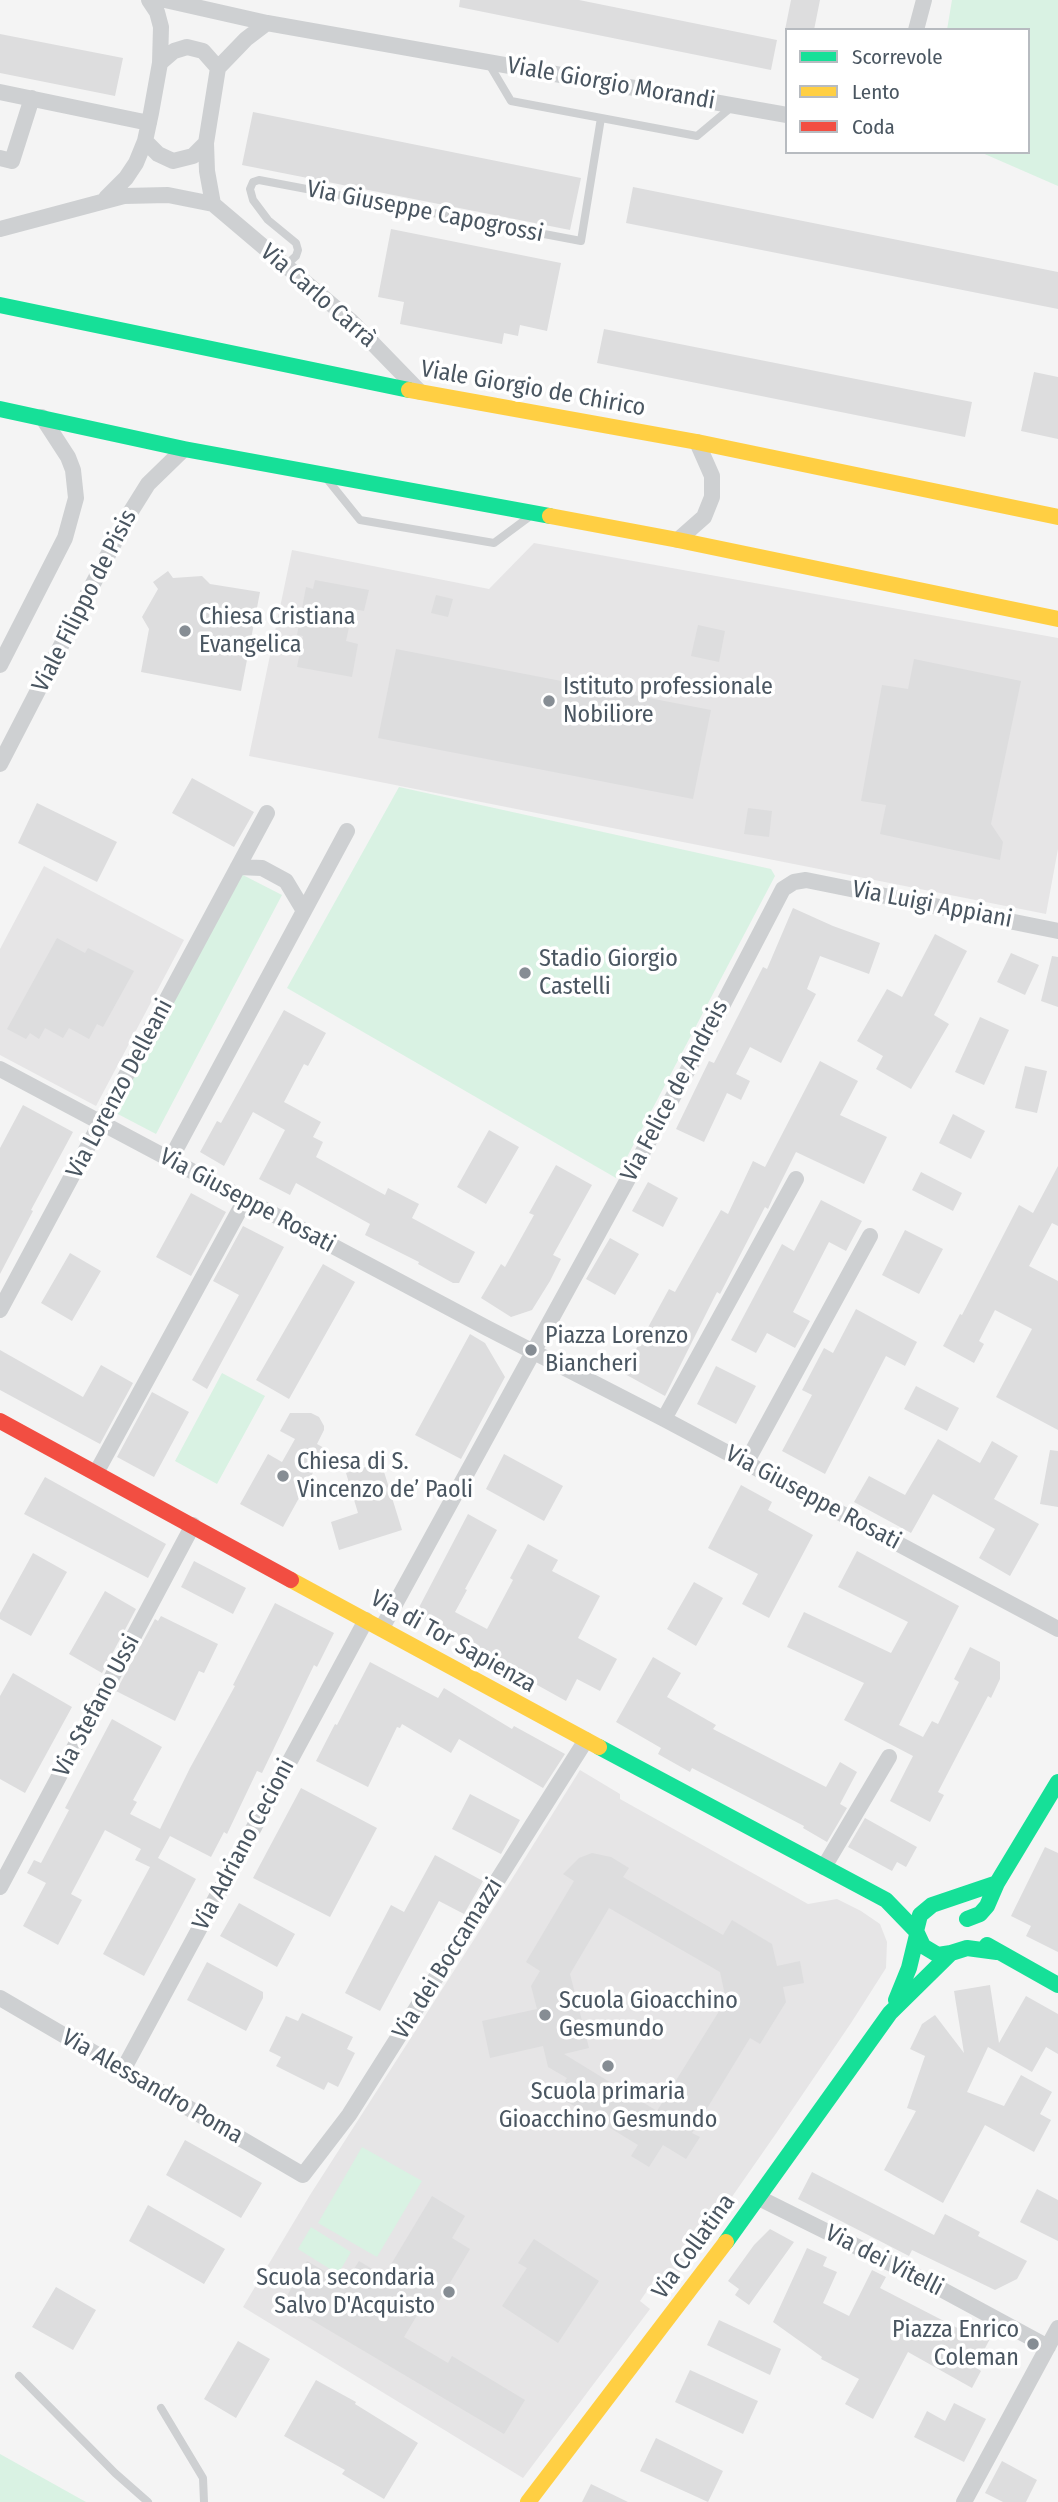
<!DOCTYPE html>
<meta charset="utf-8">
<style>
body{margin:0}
#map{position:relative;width:1058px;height:2502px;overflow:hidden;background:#f4f4f4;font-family:"Fira Sans Condensed",sans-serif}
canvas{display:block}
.legend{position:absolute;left:785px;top:28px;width:245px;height:126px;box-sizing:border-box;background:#fff;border:2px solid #b7bbc0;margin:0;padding:9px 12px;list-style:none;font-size:21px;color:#4a5661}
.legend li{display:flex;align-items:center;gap:14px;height:35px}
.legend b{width:35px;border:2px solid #b7bbc0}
</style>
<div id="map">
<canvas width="1058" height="2502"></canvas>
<ul class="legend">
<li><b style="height:9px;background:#16e098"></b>Scorrevole</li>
<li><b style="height:9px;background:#ffcf43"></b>Lento</li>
<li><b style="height:9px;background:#f24e42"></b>Coda</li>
</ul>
</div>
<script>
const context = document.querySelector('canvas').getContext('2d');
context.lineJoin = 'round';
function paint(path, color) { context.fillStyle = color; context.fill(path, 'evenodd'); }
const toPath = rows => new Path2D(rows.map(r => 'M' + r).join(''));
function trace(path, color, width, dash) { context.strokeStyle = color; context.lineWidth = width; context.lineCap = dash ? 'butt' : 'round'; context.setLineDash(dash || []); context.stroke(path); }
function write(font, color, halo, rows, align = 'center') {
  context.font = font + ' "Fira Sans Condensed",sans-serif'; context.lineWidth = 7; context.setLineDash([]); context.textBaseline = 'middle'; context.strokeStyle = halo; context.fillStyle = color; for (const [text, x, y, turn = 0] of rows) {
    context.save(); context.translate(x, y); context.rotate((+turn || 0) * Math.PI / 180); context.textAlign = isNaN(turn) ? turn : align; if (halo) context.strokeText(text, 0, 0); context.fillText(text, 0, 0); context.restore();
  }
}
const education = toPath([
 [534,543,1058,638,1058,849,1046,914,249,756,292,550,489,589],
 [44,866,184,940,96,1106,0,1055,0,949],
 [580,1770,620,1794,620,1799,808,1904,837,1899,861,1911,880,1924,887,1942,886,1968,851,2023,775,2135,667,2290,653,2282,640,2301,650,2309,523,2478,243,2307,310,2195,475,1938]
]);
const green = toPath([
 [952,0,1058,0,1058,186,980,152,1028,152,1028,30,947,30],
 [399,787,771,869,775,876,616,1178,287,988],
 [239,873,282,895,156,1134,114,1112],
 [222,1373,265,1396,217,1484,175,1461],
 [362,2147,422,2181,377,2257,318,2223],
 [311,2227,351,2252,338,2274,298,2249],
 [0,2454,86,2502,0,2502]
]);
const building = toPath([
 [460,0,579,0,777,40,771,70,459,7],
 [791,0,820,0,814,30,785,30],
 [0,34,123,58,115,96,0,73],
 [253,112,581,178,570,230,242,165],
 [633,187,1058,272,1058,309,626,223],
 [391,229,561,263,547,331,520,325,518,336,504,333,502,344,400,324,404,302,378,297],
 [604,329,972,402,965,437,597,363],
 [1034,372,1058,377,1058,439,1021,431],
 [168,571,173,578,202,576,210,584,260,592,241,691,141,672,149,629,142,617,158,589,153,582],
 [315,580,369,590,364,611,353,609,346,641,358,644,352,677,297,667,303,636,297,635,306,587,313,589],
 [436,595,453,599,448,617,431,613],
 [698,625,725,631,719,662,691,656],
 [396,649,711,710,693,799,378,738],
 [914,659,1021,681,991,824,1003,842,1000,860,880,834,886,805,861,801,882,685,908,689],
 [192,778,254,812,234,847,172,813],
 [37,803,117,842,97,882,18,843],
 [748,808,772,811,769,837,744,834],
 [793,908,833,926,880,943,869,974,820,956,807,989,816,994,781,1063,750,1047,736,1074,750,1081,741,1100,727,1093,704,1142,676,1129,709,1061,714,1063,763,967,767,969],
 [935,934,967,951,934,1015,949,1024,911,1089,876,1069,883,1056,857,1041,887,989,902,997],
 [57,938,85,953,88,948,134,971,103,1027,97,1024,89,1039,69,1028,63,1038,45,1028,39,1039,30,1033,26,1039,7,1029],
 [1011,953,1039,965,1025,995,997,982],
 [1052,956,1058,957,1058,1007,1041,1001],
 [284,1010,326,1033,308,1066,304,1064,284,1102,321,1122,313,1137,323,1142,316,1157,385,1195,388,1188,419,1204,412,1218,475,1252,459,1283,453,1283,418,1264,419,1262,365,1235,370,1224,296,1183,290,1195,259,1179,285,1130,253,1112,224,1166,200,1152,217,1121,221,1123],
 [980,1017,1009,1030,984,1085,955,1072],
 [820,1061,858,1081,840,1115,887,1137,864,1184,796,1152,772,1200,768,1209,765,1207,720,1294,717,1292,665,1396,623,1373,669,1289,675,1292,721,1210,728,1214,753,1161,765,1167],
 [1025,1066,1047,1071,1037,1113,1015,1108],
 [23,1105,73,1132,31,1210,33,1211,0,1274,0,1148],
 [953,1114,985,1131,971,1159,939,1143],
 [489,1130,519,1147,486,1204,457,1187],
 [556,1165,592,1185,553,1255,561,1259,550,1281,532,1310,511,1317,481,1298,501,1264,505,1267,534,1215,529,1213],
 [1058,1166,1058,1226,1052,1223,1029,1266,1058,1281,1058,1430,996,1397,1032,1329,995,1310,979,1341,984,1344,974,1363,943,1346,960,1314,962,1315,1019,1205,1033,1213],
 [921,1172,962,1193,953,1211,912,1190],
 [648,1182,678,1198,663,1227,632,1211],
 [191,1193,226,1212,191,1276,156,1257],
 [821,1200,862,1221,846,1251,829,1242,793,1312,810,1321,795,1348,767,1333,756,1353,731,1340,782,1244,794,1251],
 [243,1226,284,1247,207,1389,192,1380,239,1295,213,1281],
 [905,1230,943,1249,919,1294,882,1275],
 [610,1238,639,1254,615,1295,586,1279],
 [70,1253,101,1271,72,1321,41,1303],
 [323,1264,355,1282,289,1399,256,1380],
 [856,1309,917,1342,905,1366,886,1356,825,1474,782,1451,812,1395,802,1390,824,1348,833,1353],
 [470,1334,485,1343,505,1377,461,1459,415,1435],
 [0,1350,83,1397,101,1365,133,1383,100,1444,0,1390],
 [716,1366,756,1386,736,1424,697,1404],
 [916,1386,959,1408,947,1431,904,1409],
 [152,1392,189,1412,154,1477,117,1457],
 [290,1413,311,1413,319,1417,324,1426,324,1430,317,1444,326,1449,283,1527,240,1504,268,1454,282,1462,295,1439,280,1431],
 [938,1439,980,1463,992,1441,1018,1456,994,1499,1039,1524,1010,1576,979,1558,995,1529,933,1494,911,1533,854,1502,869,1476,905,1495],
 [1050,1450,1058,1451,1058,1507,1040,1504],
 [504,1454,563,1486,544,1521,486,1489],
 [381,1462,402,1530,339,1550,331,1522,358,1513,346,1473],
 [45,1477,166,1544,148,1578,24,1514],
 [741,1485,772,1502,768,1510,813,1535,769,1618,742,1604,758,1574,708,1548],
 [468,1514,497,1530,465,1589,467,1590,455,1612,487,1629,513,1580,510,1578,528,1544,558,1560,552,1571,600,1596,578,1638,617,1659,600,1691,577,1679,566,1701,476,1651,477,1648,415,1615],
 [857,1551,959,1606,899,1725,923,1737,932,1721,938,1724,959,1682,954,1679,970,1647,1000,1662,1000,1679,991,1698,988,1696,938,1792,944,1795,930,1822,890,1801,913,1756,844,1720,864,1683,787,1647,804,1612,891,1653,908,1622,838,1587],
 [33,1553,67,1572,31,1636,0,1619,0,1613],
 [194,1561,246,1588,233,1614,181,1587],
 [694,1582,723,1598,696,1646,667,1629],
 [105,1591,136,1609,102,1673,69,1654],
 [275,1603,334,1633,317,1667,314,1665,262,1773,257,1771,227,1834,224,1832,211,1857,170,1836,158,1858,196,1879,144,1976,103,1954,150,1867,135,1860,141,1849,105,1830,71,1894,82,1900,58,1945,23,1926,46,1883,27,1873,34,1860,41,1863,69,1810,65,1808,112,1719,162,1747,133,1800,137,1802,130,1814,160,1829,190,1768,235,1686,233,1685],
 [161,1616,218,1644,204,1673,199,1671,175,1721,116,1691,155,1619,158,1621],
 [653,1657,681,1673,667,1697,716,1725,713,1729,826,1787,840,1762,857,1772,840,1804,847,1808,827,1842,803,1828,804,1826,692,1768,690,1772,658,1754,661,1748,616,1722],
 [370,1662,438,1698,444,1688,512,1729,514,1726,565,1754,543,1788,459,1739,451,1753,402,1724,400,1728,397,1727,368,1787,316,1761,335,1724,337,1725],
 [13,1673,72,1707,25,1793,0,1779,0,1696],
 [301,1788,377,1828,330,1917,253,1878],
 [470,1794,520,1820,501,1854,452,1829],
 [865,1818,917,1847,906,1867,897,1862,892,1871,848,1847],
 [1045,1847,1058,1853,1058,1952,1026,1936,1031,1926,1011,1916],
 [592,1853,611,1857,629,1868,623,1877,723,1935,732,1920,772,1944,777,1966,800,1961,804,1983,783,1987,786,2002,760,2044,750,2038,692,2133,700,2137,686,2159,663,2145,649,2167,631,2156,638,2145,556,2095,567,2078,548,2067,543,2046,490,2058,482,2021,537,2009,531,1986,540,1971,526,1962,574,1881,563,1874,579,1858],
 [609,1908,720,1972,726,2000,657,2111,564,2054,589,2048,570,1974],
 [435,1855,483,1881,464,1914,439,1901,380,2011,345,1993,391,1905,404,1912],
 [239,1903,295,1934,277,1967,220,1936],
 [207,1962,263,1992,263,1998,246,2031,187,2000],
 [990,1985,999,2043,1026,1996,1058,2014,1058,2054,1046,2047,1032,2072,988,2047,967,2092,1004,2106,1021,2075,1052,2092,1040,2114,1051,2120,1034,2152,985,2125,943,2203,884,2170,916,2111,907,2108,925,2056,910,2049,922,2024,935,2015,964,2053,954,1991],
 [302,2013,353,2037,347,2049,355,2053,338,2087,328,2082,324,2090,276,2066,281,2057,269,2051,286,2016,298,2021],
 [185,2140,262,2183,241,2218,166,2175],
 [812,2172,934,2235,945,2214,980,2232,978,2236,1027,2261,1017,2279,995,2290,912,2250,909,2256,798,2199],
 [1037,2189,1058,2200,1058,2241,1020,2222],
 [432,2196,465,2216,452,2238,470,2249,438,2303,428,2297,404,2337,448,2363,452,2356,525,2400,504,2434,283,2303,307,2261,345,2283,359,2261,384,2276],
 [148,2205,225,2249,204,2284,129,2241],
 [770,2229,794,2242,749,2305,735,2295,739,2289,728,2281,754,2245],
 [534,2239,599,2281,558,2343,502,2306,527,2268,518,2263],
 [807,2248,827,2257,823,2266,837,2272,823,2303,849,2316,872,2270,886,2277,880,2288,969,2334,972,2328,991,2337,975,2367,981,2371,972,2388,908,2352,873,2419,845,2404,859,2379,821,2359,822,2357,773,2322],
 [56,2287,96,2310,73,2350,32,2327],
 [719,2320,781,2349,770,2375,707,2345],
 [238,2341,270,2359,236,2418,204,2399],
 [690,2370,758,2401,743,2434,675,2402],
 [316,2380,356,2402,355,2404,418,2443,384,2499,342,2474,345,2470,284,2436],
 [954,2403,986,2419,964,2462,914,2437,927,2411,945,2421],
 [656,2438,723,2471,708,2502,640,2471],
 [1002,2461,1037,2480,1026,2502,1003,2502,985,2493],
 [591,2484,628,2502,582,2502]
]);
const lane = toPath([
 [489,64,511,101,697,136,734,105],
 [285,266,296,256,298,250,296,243,268,220,253,200,250,189,253,182,259,180,581,241,601,118],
 [327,479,360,520,494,543,529,517],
 [19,2376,115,2473,148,2502],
 [161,2408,203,2478,204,2502]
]);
const street = toPath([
 [165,0,267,23,787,115],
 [916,30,924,0],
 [160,63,174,51,187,47,203,51,218,68],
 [0,92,149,123],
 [145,141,158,154,173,161,193,156,206,143],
 [0,158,12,161,32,98],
 [106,198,126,178,136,163,145,141,151,113,160,63,161,27,157,12,149,0],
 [213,204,207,171,206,143,218,68,246,39,267,23],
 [0,229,124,196,168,195,213,204,351,321,420,392],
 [678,540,704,517,712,497,712,476,697,442],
 [0,665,65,538,76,498,73,470,68,457,42,417],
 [0,764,128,516,148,484,184,449],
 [238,867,262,868,286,881,304,911],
 [0,1069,487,1328,664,1419,1058,1629],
 [170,1160,347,831],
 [0,1310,267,813],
 [664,1419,796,1179],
 [746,1463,870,1236],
 [96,1473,245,1200],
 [382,1628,708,1033,783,889,794,882,806,880,1058,931],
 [824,1867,889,1757],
 [0,1887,193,1525],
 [0,1998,303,2175,349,2115,586,1740],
 [123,2070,366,1620],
 [759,2198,926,2281,1048,2347],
 [964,2502,1058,2328]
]);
const fast = toPath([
 [0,305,409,390],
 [0,409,184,449,550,516],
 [599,1747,886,1900,916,1931],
 [967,1919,980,1914,987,1906,997,1883,1058,1782],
 [987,1945,1058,1985],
 [951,1953,938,1955,923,1946,916,1931,920,1915,932,1905,997,1883],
 [896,2000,909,1968,917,1935],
 [726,2242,890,2013,951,1953,967,1948,997,1952]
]);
const slow = toPath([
 [409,390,697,442,1058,517],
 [550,516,678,540,1058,619],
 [291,1580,599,1747],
 [528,2502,726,2242]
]);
const jam = toPath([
 [0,1421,291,1580]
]);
const markers = [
 [185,631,7,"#868d94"],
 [549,701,7,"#868d94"],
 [525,973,7,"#868d94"],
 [531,1350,7,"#868d94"],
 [283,1476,7,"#868d94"],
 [545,2015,7,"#868d94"],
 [608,2066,7,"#868d94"],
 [449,2292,7,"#868d94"],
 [1033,2344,7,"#868d94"]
];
const streetNames = [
 ["Viale Giorgio Morandi",611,84,10],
 ["Via Giuseppe Capogrossi",425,212,11],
 ["Via Carlo Carrà",318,296,41],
 ["Viale Giorgio de Chirico",533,389,10],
 ["Viale Filippo de Pisis",85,601,-63],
 ["Via Luigi Appiani",932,905,11],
 ["Via Lorenzo Delleani",120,1089,-62],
 ["Via Felice de Andreis",675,1091,-62],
 ["Via Giuseppe Rosati",247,1201,28],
 ["Via Giuseppe Rosati",813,1498,28],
 ["Via di Tor Sapienza",453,1642,29],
 ["Via Stefano Ussi",97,1706,-62],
 ["Via Adriano Cecioni",244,1845,-62],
 ["Via dei Boccamazzi",448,1959,-58],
 ["Via Alessandro Poma",152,2087,30],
 ["Via Collatina",694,2247,-54],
 ["Via dei Vitelli",884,2261,27]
];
const poiNames = [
 ["Chiesa Cristiana",199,617],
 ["Evangelica",199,645],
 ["Istituto professionale",563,687],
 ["Nobiliore",563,715],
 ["Stadio Giorgio",539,959],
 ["Castelli",539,987],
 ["Piazza Lorenzo",545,1336],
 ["Biancheri",545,1364],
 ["Chiesa di S.",297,1462],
 ["Vincenzo de’ Paoli",297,1490],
 ["Scuola Gioacchino",559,2001],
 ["Gesmundo",559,2029],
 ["Scuola primaria",608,2092,"center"],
 ["Gioacchino Gesmundo",608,2120,"center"],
 ["Scuola secondaria",435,2278,"right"],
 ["Salvo D'Acquisto",435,2306,"right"],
 ["Piazza Enrico",1019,2330,"right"],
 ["Coleman",1019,2358,"right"]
];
paint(education, '#e6e5e6');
paint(green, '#d9f2e3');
paint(building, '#ddddde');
trace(lane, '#ced0d2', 8);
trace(street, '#ced0d2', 16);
trace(fast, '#16e098', 16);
trace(slow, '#ffcf43', 16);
trace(jam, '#f24e42', 16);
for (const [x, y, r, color] of markers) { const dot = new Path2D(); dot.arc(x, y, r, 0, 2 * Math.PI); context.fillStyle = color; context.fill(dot); trace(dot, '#fff', 2.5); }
write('24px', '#4a5661', '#fff', streetNames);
write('24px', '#4a5661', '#fff', poiNames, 'left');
</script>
